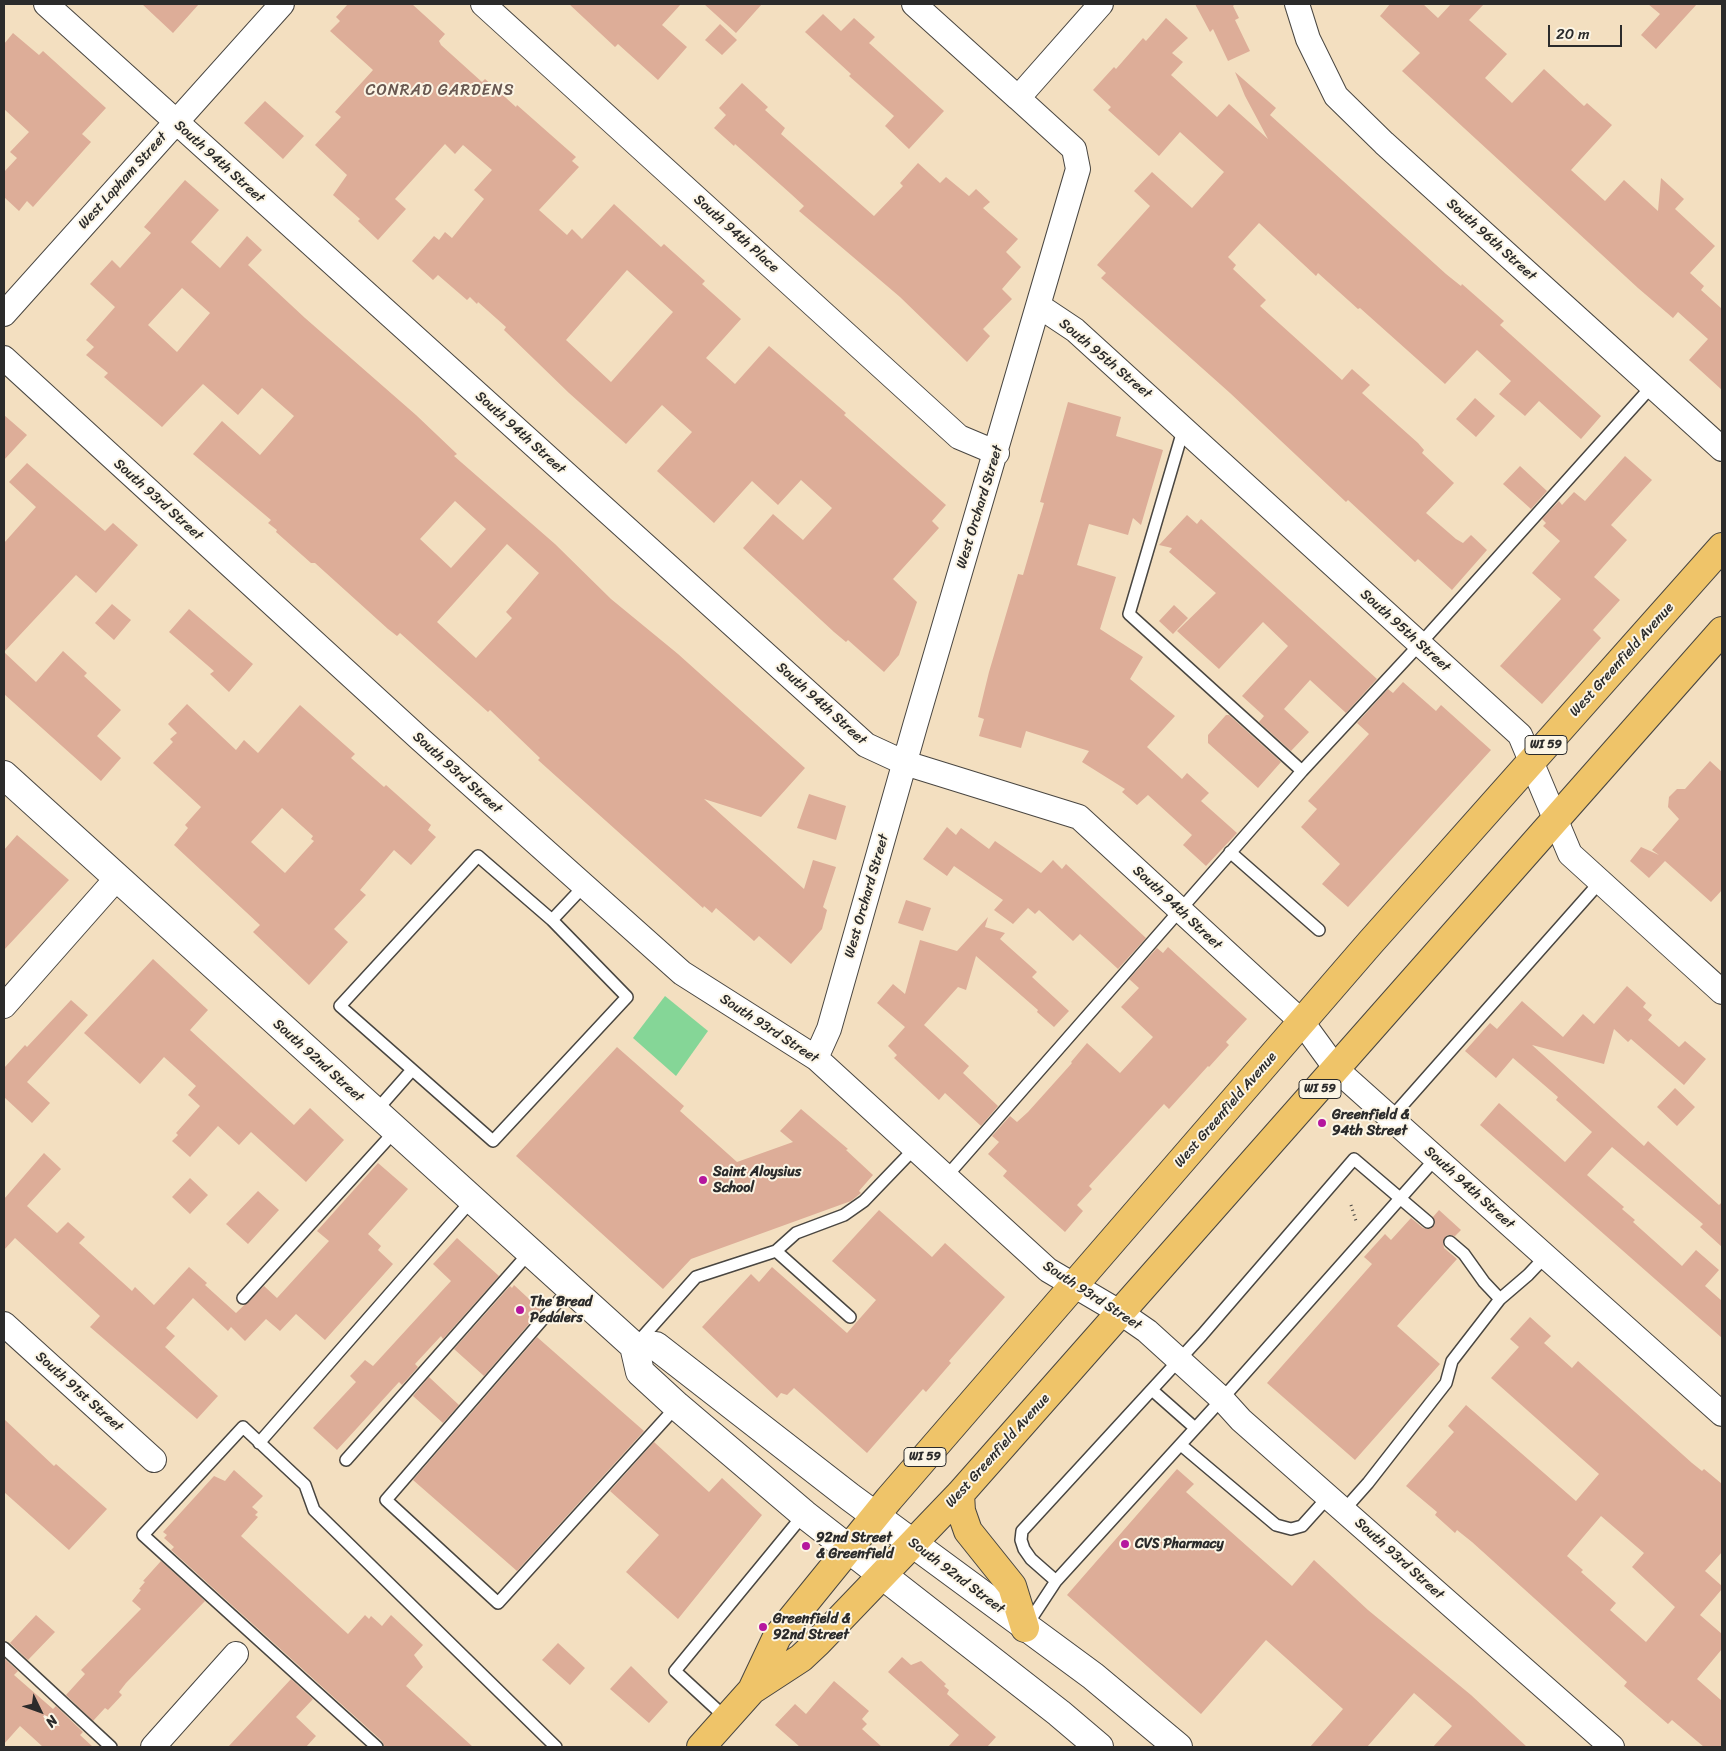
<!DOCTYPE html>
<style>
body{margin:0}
#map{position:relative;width:1726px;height:1751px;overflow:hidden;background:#f3dfc0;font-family:Sriracha,sans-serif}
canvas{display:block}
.frame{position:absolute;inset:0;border:5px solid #2b2b2b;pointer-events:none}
.north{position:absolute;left:15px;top:1686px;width:50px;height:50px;-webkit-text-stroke:4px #fcf5e5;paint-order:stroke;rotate:132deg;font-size:14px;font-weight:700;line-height:20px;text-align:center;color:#2b2b2b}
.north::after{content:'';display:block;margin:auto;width:18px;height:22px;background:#2b2b2b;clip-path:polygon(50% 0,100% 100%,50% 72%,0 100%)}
.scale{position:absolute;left:1548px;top:25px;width:74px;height:22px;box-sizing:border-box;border:2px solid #2b2b2b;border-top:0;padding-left:6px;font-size:15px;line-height:18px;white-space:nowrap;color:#2b2b2b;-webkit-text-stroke:4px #fcf5e5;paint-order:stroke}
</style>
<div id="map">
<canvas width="1726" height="1751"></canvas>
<div class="frame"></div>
<div class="north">N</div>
<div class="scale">20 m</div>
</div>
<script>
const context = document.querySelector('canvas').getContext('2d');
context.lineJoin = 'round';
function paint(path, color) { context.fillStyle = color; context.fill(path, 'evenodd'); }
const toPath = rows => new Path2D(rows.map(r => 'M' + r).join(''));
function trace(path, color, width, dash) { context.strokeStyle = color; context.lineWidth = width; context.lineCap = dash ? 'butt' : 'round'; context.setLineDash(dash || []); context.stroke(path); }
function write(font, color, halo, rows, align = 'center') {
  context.font = font + ' Sriracha,sans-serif'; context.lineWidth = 4; context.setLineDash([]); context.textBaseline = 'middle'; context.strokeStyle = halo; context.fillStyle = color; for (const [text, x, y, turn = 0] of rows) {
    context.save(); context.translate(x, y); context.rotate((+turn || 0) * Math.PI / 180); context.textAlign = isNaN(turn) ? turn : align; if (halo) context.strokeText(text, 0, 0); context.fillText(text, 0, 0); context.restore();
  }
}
const green = toPath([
 [665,996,708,1031,676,1076,633,1038]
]);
const building = toPath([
 [142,4,199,4,173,33],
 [348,4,412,4,445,34,439,41,441,45,482,82,485,79,516,107,517,105,576,157,572,161,579,167,539,210,567,235,572,229,582,239,614,204,661,247,664,244,705,281,702,284,741,319,706,358,735,384,769,346,846,413,844,415,946,505,932,521,939,528,893,579,917,602,899,655,884,672,848,640,846,642,834,632,743,548,773,514,803,540,832,508,801,480,778,505,752,481,714,523,657,471,692,432,662,405,626,444,569,393,504,330,506,327,478,302,477,304,470,297,467,300,438,275,433,280,412,261,434,236,439,240,445,232,452,238,484,199,474,190,492,170,463,145,455,154,445,144,395,199,406,209,378,240,358,221,360,219,333,195,347,175,315,145,341,117,335,112,373,70,330,31,340,21,336,17],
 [627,270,673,312,611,382,566,340],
 [569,4,681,4,662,25,687,47,658,80,618,44,615,47],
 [704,4,762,4,736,33],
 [1195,4,1235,4,1233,6,1239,18,1235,20,1250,51,1228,61,1213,29,1210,32],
 [1390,4,1423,4,1438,18,1451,4,1484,4,1469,20,1507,54,1485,78,1512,103,1544,69,1584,106,1587,103,1612,125,1571,170,1605,201,1624,180,1658,211,1661,178,1684,199,1675,209,1715,246,1690,273,1704,286,1701,290,1722,309,1722,390,1689,360,1708,339,1678,312,1673,318,1638,288,1402,71,1420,53,1380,16],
 [1648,4,1697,4,1656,49,1641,35,1660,14],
 [823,14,841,31,854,18,875,37,869,43,944,111,909,149,885,126,894,116,849,76,851,74,805,32],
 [1166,18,1188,38,1172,53,1183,62,1171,75,1217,117,1229,104,1268,139,1245,96,1235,72,1276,108,1270,115,1446,274,1461,286,1462,284,1504,321,1500,325,1601,416,1581,439,1539,401,1525,416,1499,394,1511,381,1477,350,1445,384,1360,308,1358,309,1318,273,1316,276,1259,223,1228,257,1236,265,1233,269,1266,300,1260,306,1342,380,1352,369,1370,385,1362,393,1418,443,1424,450,1422,453,1454,483,1426,513,1456,539,1463,543,1471,535,1487,550,1452,590,1418,559,1415,562,1348,500,1346,502,1230,393,1101,278,1106,273,1097,265,1150,206,1134,191,1152,172,1192,208,1224,172,1180,132,1159,156,1108,110,1111,107,1093,90,1114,67,1116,69,1143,38,1146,41],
 [720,24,737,40,722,55,705,40],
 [13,33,39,55,43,51,106,108,82,134,91,142,33,207,27,201,19,211,4,197,4,172,17,158,10,152,29,132,4,109,4,44],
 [742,83,768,107,765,110,785,128,781,134,874,216,903,186,900,183,918,163,940,183,946,177,969,196,976,189,990,202,983,208,1018,239,1006,252,1021,267,1002,289,1012,299,983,329,990,336,967,362,900,297,799,211,804,206,791,194,735,144,734,146,714,128,726,115,719,108],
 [265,101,304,136,283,159,244,123],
 [185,180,219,210,191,242,220,268,247,236,262,250,248,265,305,318,416,415,457,454,454,456,555,544,611,599,678,654,805,768,761,817,704,799,804,889,813,860,836,867,823,907,827,910,822,929,791,964,759,936,754,941,716,908,712,913,704,906,703,908,538,760,540,758,490,710,488,712,400,633,397,636,388,629,315,563,311,563,276,532,277,530,268,523,271,520,193,454,222,421,260,455,294,416,262,388,238,415,203,384,162,427,104,377,108,373,86,355,94,347,86,340,115,307,90,284,112,260,120,268,151,233,144,227],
 [182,288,210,313,177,352,148,325],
 [455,501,486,529,451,568,420,539],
 [507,544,539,573,506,612,512,618,476,658,437,622],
 [1475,398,1495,416,1476,437,1456,419],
 [1068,402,1121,417,1116,436,1163,450,1141,525,1133,518,1128,535,1089,524,1077,565,1116,577,1100,629,1143,657,1130,679,1175,716,1147,747,1182,779,1187,773,1209,793,1201,801,1237,833,1206,866,1183,845,1192,835,1148,795,1137,805,1122,792,1125,789,1082,762,1089,751,1026,731,1021,748,979,736,984,719,978,717,989,672,1018,574,1023,575,1044,503,1040,502],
 [4,415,27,435,4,460],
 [1625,456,1652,480,1611,525,1627,540,1594,577,1620,600,1593,630,1601,638,1542,704,1500,666,1561,599,1532,573,1560,541,1543,526,1546,523,1542,519,1559,501,1562,505,1574,492,1585,501],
 [27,463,105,531,113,523,138,545,96,593,76,575,4,652,4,543,36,507,9,482],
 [1520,466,1547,491,1531,509,1503,484],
 [1187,515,1197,524,1201,519,1377,679,1346,713,1310,680,1284,709,1309,732,1291,751,1259,722,1264,716,1242,696,1288,646,1263,622,1219,669,1177,631,1216,593,1169,552,1172,548,1159,545],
 [112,604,131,620,114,640,95,623],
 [1174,605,1188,618,1173,634,1159,621],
 [189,609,253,664,229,692,210,674,214,671,169,632],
 [63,651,87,673,84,676,121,710,97,736,121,758,101,781,4,694,4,652,36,682],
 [1403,682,1436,711,1441,705,1491,750,1348,907,1322,884,1340,864,1301,827,1317,809,1308,801,1369,734,1357,723,1388,689,1393,693],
 [187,704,236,750,244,740,258,753,300,705,355,754,351,758,384,787,386,785,431,825,428,830,436,837,411,865,394,850,360,890,366,895,334,929,348,942,309,985,253,932,260,925,174,845,188,828,185,825,201,807,153,763,173,742,170,739,177,733,168,724],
 [282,808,313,836,311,839,314,841,285,873,251,842],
 [1226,715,1229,715,1281,762,1258,788,1208,743,1208,735],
 [1710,761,1722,772,1722,890,1711,902,1665,861,1649,878,1630,861,1641,847,1659,855,1652,850,1679,819,1668,807,1669,797,1677,789,1685,789],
 [809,794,846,806,836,840,797,828],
 [947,827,956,835,961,828,989,849,995,841,1041,873,1053,860,1062,869,1066,864,1146,938,1118,969,1080,934,1073,941,1039,910,1035,914,1028,908,1013,924,994,910,1003,900,954,866,947,876,923,859],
 [17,835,69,880,4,950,4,850],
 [906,900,931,908,923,931,898,923],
 [988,917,985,927,1005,933,1000,939,1037,972,1032,977,1069,1011,1054,1027,1037,1012,1038,1010,976,956,966,990,958,987,924,1025,969,1066,963,1073,998,1106,981,1126,945,1093,939,1100,894,1058,897,1055,888,1046,905,1027,877,1003,893,984,905,994,920,940,957,951],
 [1168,947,1247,1019,1226,1042,1229,1045,1209,1067,1208,1066,1169,1109,1164,1104,1089,1186,1092,1189,1077,1205,1083,1211,1065,1232,1003,1176,1007,1171,988,1154,999,1142,992,1136,1010,1116,1017,1122,1028,1112,1072,1063,1071,1062,1087,1043,1120,1073,1153,1037,1121,1007,1139,988,1129,979,1157,948,1163,953],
 [153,959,208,1010,190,1030,294,1125,310,1108,344,1140,306,1182,251,1132,239,1145,218,1126,190,1157,172,1141,178,1135,176,1133,200,1106,188,1095,196,1086,164,1057,140,1084,84,1033],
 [1627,986,1646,1003,1643,1007,1652,1015,1648,1020,1679,1047,1685,1041,1706,1059,1684,1085,1631,1039,1628,1042,1614,1029,1604,1064,1532,1045,1644,1146,1648,1141,1719,1205,1722,1202,1722,1247,1700,1227,1703,1224,1612,1147,1587,1175,1624,1207,1622,1209,1635,1220,1633,1222,1682,1266,1696,1250,1719,1270,1705,1286,1722,1301,1722,1338,1480,1125,1499,1103,1565,1162,1592,1132,1556,1100,1558,1097,1513,1058,1496,1078,1465,1051,1490,1023,1497,1029,1522,1001,1563,1037,1583,1014,1594,1024],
 [71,1000,88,1015,27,1082,50,1103,32,1123,4,1097,4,1068,25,1045,27,1047],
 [617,1047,684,1106,680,1111,737,1162,793,1142,780,1131,801,1109,848,1149,846,1150,873,1175,859,1191,861,1193,851,1201,691,1259,663,1289,516,1156],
 [1675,1088,1695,1107,1677,1126,1657,1107],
 [44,1153,61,1169,27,1206,57,1233,68,1222,85,1237,79,1243,132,1291,135,1287,154,1305,189,1267,207,1283,205,1285,236,1313,264,1286,277,1298,329,1241,317,1231,378,1163,408,1189,368,1234,381,1246,378,1250,393,1264,325,1340,296,1314,280,1331,266,1319,245,1341,231,1327,228,1331,193,1298,166,1328,175,1336,165,1347,218,1396,197,1419,90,1327,100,1316,15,1238,4,1250,4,1199],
 [190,1178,208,1195,190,1214,172,1197],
 [258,1191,279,1210,248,1244,226,1224],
 [879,1210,932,1257,945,1243,1005,1297,949,1361,951,1363,926,1392,923,1389,867,1453,794,1388,787,1395,781,1393,777,1398,702,1327,751,1274,759,1282,772,1267,847,1333,876,1300,832,1261],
 [1439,1210,1461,1230,1455,1236,1447,1235,1443,1241,1444,1248,1457,1259,1397,1326,1440,1364,1355,1460,1267,1383,1372,1264,1364,1257,1385,1234,1391,1240,1411,1218,1423,1228,1431,1229,1435,1224,1433,1217],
 [457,1238,499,1276,443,1339,441,1336,415,1364,418,1367,402,1385,399,1382,337,1450,313,1428,356,1382,350,1376,365,1360,373,1366,451,1281,433,1264],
 [514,1285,541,1310,484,1376,454,1349,510,1286,512,1288],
 [1530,1317,1551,1336,1544,1343,1572,1368,1578,1361,1692,1463,1702,1471,1704,1469,1722,1484,1722,1552,1705,1571,1722,1586,1722,1589,1700,1615,1722,1634,1722,1649,1697,1679,1722,1701,1722,1747,1704,1747,1672,1720,1668,1724,1624,1686,1627,1682,1472,1542,1457,1530,1455,1533,1435,1515,1437,1512,1406,1486,1454,1432,1448,1426,1466,1405,1576,1501,1599,1474,1491,1378,1519,1347,1510,1339],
 [1601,1516,1644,1553,1632,1567,1675,1607,1646,1642,1610,1610,1616,1603,1581,1572,1583,1570,1567,1556],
 [537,1337,644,1431,517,1571,413,1480],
 [429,1377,459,1405,443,1423,413,1396],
 [4,1419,54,1466,56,1464,107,1509,69,1550,4,1492],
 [654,1442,709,1492,722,1478,762,1515,678,1619,626,1572,659,1535,610,1491],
 [1177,1469,1194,1484,1186,1492,1292,1586,1314,1560,1368,1610,1471,1695,1527,1747,1433,1747,1452,1726,1414,1693,1367,1747,1310,1747,1343,1709,1266,1640,1201,1714,1067,1595],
 [234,1470,263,1496,252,1507,258,1512,255,1515,258,1517,241,1536,348,1634,365,1615,369,1619,371,1616,382,1626,391,1615,423,1645,414,1655,423,1667,406,1686,473,1747,385,1747,382,1741,171,1550,174,1547,164,1538,167,1535,163,1532,214,1476,225,1481],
 [161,1561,205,1601,126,1683,119,1692,122,1695,108,1710,105,1708,93,1721,66,1695,85,1674,81,1670,141,1609,132,1601,141,1590,139,1589,145,1582,143,1581],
 [36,1615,55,1632,28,1660,10,1643],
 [558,1643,585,1668,570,1685,542,1660],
 [902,1657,911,1665,921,1661,946,1684,944,1686,949,1690,947,1694,996,1737,987,1747,948,1747,959,1735,888,1672],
 [4,1658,18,1671,14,1675,53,1709,56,1706,83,1732,80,1735,93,1747,43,1747,20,1726,4,1744],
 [631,1666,668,1702,649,1723,610,1689],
 [291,1679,313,1699,296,1717,316,1736,306,1747,228,1747],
 [834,1681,869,1711,862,1719,867,1724,862,1729,882,1747,800,1747,775,1725,795,1704,806,1714]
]);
const path = toPath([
 [1351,1205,1356,1221]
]);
const service = toPath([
 [1184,427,1129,614,1302,771],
 [1230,852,1319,930],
 [552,920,627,997,493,1141,340,1006,478,856,552,920,584,886],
 [375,1112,412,1070],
 [1391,1118,1600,882],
 [946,1177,1302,771,1420,644,1652,386],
 [1450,1242,1464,1254,1484,1282,1500,1299],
 [776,1251,796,1233,844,1215,864,1201,915,1148],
 [569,1289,386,1500,498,1603,677,1406],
 [243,1298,395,1131],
 [638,1342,696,1277,776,1251,850,1317],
 [1152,1390,1195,1428],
 [259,1443,472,1200],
 [1181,1445,1276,1525,1291,1529,1302,1526,1329,1496],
 [346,1460,529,1253],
 [1344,1510,1368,1483,1446,1383,1452,1361,1500,1299,1528,1275,1546,1256],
 [1056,1581,1031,1559,1024,1549,1021,1540,1022,1531,1202,1335,1354,1159,1428,1222],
 [1027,1625,1056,1581,1222,1399,1436,1158],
 [4,1648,111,1747],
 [726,1718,675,1671,804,1514],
 [377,1747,143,1535,243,1427,305,1485,314,1510,556,1747]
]);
const minor = toPath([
 [46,4,866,745,905,763,1079,817,1302,1022,1337,1070,1722,1414],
 [483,4,959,437,997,453],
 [914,4,1018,98],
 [1297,4,1308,39,1336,96,1384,143,1722,449],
 [1039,306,1075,330,1520,735,1570,854,1722,992],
 [4,314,282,4],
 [4,358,420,739,682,973,816,1058,1048,1270,1121,1313,1147,1331,1222,1399,1241,1420,1612,1747],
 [4,1006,117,878],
 [816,1058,829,1029,915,726,1078,169,1074,149,1018,98,1101,4],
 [4,1324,154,1460],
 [153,1747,236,1654]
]);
const tertiary = toPath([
 [4,775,634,1346,640,1372,677,1406,804,1514,1059,1713,1099,1747],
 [634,1346,656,1346,850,1497,1093,1676,1178,1747]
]);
const primary = toPath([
 [960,1494,961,1511,968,1531,1012,1586,1025,1628],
 [752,1690,777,1637,889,1499,1370,943,1722,547],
 [701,1747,752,1690,801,1658,817,1643,960,1494,1722,631]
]);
const markers = [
 [1322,1123,5,"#b5179e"],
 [703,1180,5,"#b5179e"],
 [520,1310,5,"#b5179e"],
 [1125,1544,5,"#b5179e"],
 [806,1546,5,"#b5179e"],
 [763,1627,5,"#b5179e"]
];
const shields = [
 [1546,745,42],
 [1320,1089,42],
 [925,1457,42]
];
const shieldNames = [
 ["WI 59",1546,745],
 ["WI 59",1320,1089],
 ["WI 59",925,1457]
];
const streetNames = [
 ["South 94th Street",219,162,42],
 ["West Lapham Street",123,181,-48],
 ["South 94th Place",736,234,42],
 ["South 96th Street",1491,240,42],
 ["South 95th Street",1105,359,40],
 ["South 94th Street",520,433,42],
 ["South 93rd Street",158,500,42],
 ["West Orchard Street",980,507,-73],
 ["South 95th Street",1405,631,42],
 ["West Greenfield Avenue",1622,660,-48],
 ["South 94th Street",821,704,42],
 ["South 93rd Street",457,773,42],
 ["West Orchard Street",867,896,-74],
 ["South 94th Street",1177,908,43],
 ["South 93rd Street",769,1029,33],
 ["South 92nd Street",318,1061,42],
 ["West Greenfield Avenue",1226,1110,-49],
 ["South 94th Street",1469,1188,42],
 ["South 93rd Street",1092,1296,33],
 ["South 91st Street",79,1392,42],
 ["West Greenfield Avenue",998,1451,-48],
 ["South 93rd Street",1399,1559,42],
 ["South 92nd Street",956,1576,37]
];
const poiNames = [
 ["Greenfield &",1332,1115],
 ["94th Street",1332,1131],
 ["Saint Aloysius",713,1172],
 ["School",713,1188],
 ["The Bread",530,1302],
 ["Pedalers",530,1318],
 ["92nd Street",816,1538],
 ["& Greenfield",816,1554],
 ["CVS Pharmacy",1135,1544],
 ["Greenfield &",773,1619],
 ["92nd Street",773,1635]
];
const quarterNames = [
 ["CONRAD GARDENS",440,91]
];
paint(green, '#85d697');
paint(building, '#ddad98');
trace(service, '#494641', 14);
trace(minor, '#494641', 26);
trace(tertiary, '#494641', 30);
trace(primary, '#494641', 30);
trace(path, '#494641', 3, [1, 4]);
trace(service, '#fff', 11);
trace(minor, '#fff', 24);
trace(tertiary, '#fff', 28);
trace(primary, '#efc469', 28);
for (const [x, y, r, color] of markers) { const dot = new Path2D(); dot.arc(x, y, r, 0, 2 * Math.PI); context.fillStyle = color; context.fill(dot); trace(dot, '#fcf5e5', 2); }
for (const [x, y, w] of shields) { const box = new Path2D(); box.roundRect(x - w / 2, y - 9.5, w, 19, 4); context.fillStyle = '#fcf5e5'; context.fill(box); trace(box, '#2b2b2b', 1); }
write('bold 12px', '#2b2b2b', null, shieldNames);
write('14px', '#2b2b2b', '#fcf5e5', streetNames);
write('bold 14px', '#2b2b2b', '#fcf5e5', poiNames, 'left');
context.letterSpacing = '1px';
write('16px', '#695851', '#fcf5e5', quarterNames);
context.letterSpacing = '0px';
</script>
